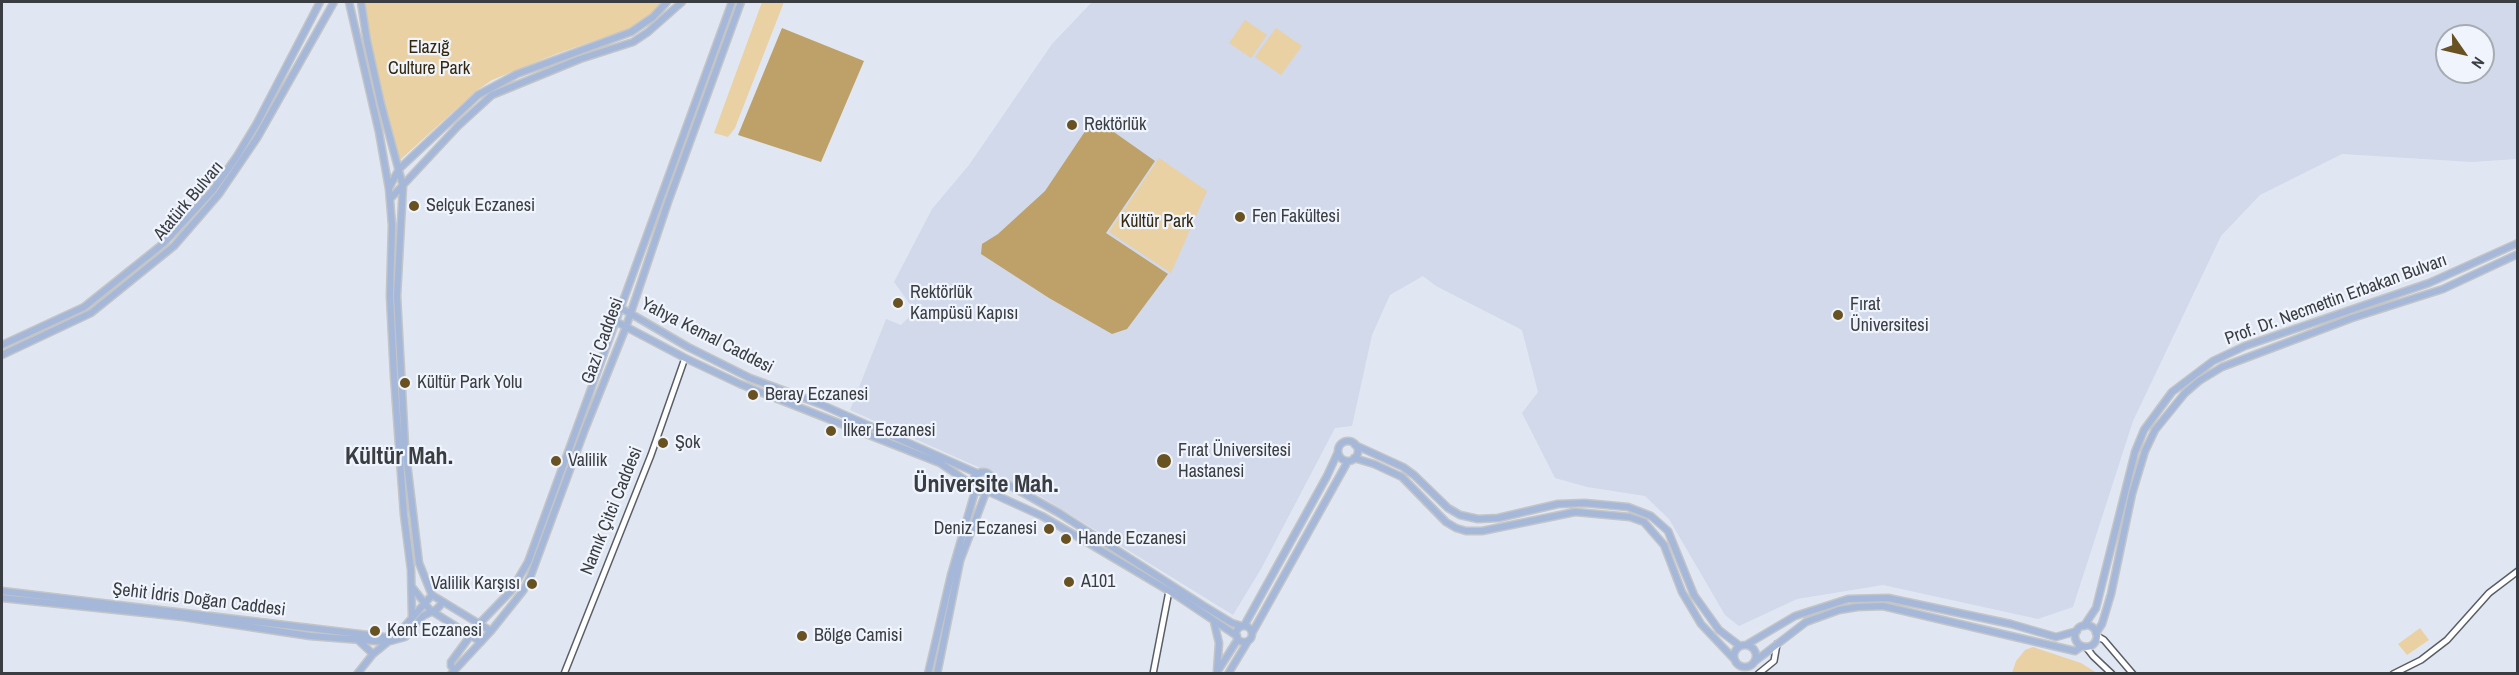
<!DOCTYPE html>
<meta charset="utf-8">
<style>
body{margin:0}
#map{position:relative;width:2519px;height:675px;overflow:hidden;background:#e1e7f2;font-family:"Archivo Narrow",sans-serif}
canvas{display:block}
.frame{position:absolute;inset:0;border:3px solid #3a3d41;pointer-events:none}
.north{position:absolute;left:2435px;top:24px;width:60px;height:60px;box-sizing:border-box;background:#f0f5fd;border:2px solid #a7abb2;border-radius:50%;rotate:124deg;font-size:16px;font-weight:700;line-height:24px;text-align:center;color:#3a3d41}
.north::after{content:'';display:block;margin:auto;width:21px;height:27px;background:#695222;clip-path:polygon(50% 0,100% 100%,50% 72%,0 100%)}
</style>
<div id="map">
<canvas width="2519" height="675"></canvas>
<div class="frame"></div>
<div class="north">N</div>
</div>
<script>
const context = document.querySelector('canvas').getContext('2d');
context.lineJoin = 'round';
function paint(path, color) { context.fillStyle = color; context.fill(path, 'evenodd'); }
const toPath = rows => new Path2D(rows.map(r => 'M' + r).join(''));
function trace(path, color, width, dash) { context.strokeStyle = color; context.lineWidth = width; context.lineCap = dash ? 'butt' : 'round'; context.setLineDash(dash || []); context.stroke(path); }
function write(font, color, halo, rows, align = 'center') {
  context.font = font + ' "Archivo Narrow",sans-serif'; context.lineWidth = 4.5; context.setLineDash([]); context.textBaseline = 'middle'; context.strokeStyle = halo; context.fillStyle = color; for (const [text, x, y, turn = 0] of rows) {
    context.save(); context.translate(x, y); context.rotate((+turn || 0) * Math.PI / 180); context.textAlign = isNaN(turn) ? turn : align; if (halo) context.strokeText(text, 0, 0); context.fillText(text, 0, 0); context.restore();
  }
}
const built = toPath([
 [1092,2,2517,2,2517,159,2472,162,2342,154,2260,195,2221,236,2133,421,2073,607,2038,619,1883,585,1797,599,1739,626,1725,615,1669,519,1645,496,1587,487,1555,478,1522,413,1538,392,1522,330,1436,286,1423,276,1390,295,1372,335,1352,426,1335,428,1261,569,1233,615,1032,491,850,410,886,319,901,325,915,311,894,282,932,209,969,165,1052,44],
 [2447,36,2483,36,2483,72,2447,72]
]);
const green = toPath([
 [363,2,663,2,647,17,628,29,556,54,492,80,476,91,400,160,380,94],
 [762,2,784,2,735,128,728,137,714,133],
 [1245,20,1267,35,1251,58,1229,43],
 [1276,28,1302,46,1281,75,1255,57],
 [1159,158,1207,191,1171,273,1109,232],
 [2420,628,2429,640,2407,655,2398,644],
 [2033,647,2081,663,2097,673,2012,673,2016,661,2025,650]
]);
const forest = toPath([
 [782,28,864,61,821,162,738,135],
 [1094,118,1155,161,1106,233,1168,274,1127,329,1112,334,1049,298,981,254,982,244,998,234,1045,191]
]);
const minor = toPath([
 [2097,636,2104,640,2133,674],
 [2086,647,2093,656,2112,674],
 [564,674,651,455,685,358],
 [1153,674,1169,591],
 [1758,674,1774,661,1777,644],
 [2393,674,2421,660,2447,640,2489,593,2518,571]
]);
const major = toPath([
 [349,2,379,132,389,189,392,225,390,296,394,376,404,515,411,570,412,616],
 [361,2,367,41,381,104,403,186,397,296,405,446,419,563,432,595],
 [389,188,399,169,478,95,517,74,631,32,653,17,667,2],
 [390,199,458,126,492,95,580,59,633,42,648,32,682,2],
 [621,308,688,347,750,378,820,404,979,474],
 [615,321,685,358,740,384,940,463,974,486],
 [2,345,84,307,164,243,213,190,237,156,257,123,320,2],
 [2,355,91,313,174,246,219,194,257,138,334,2],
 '1338 451a10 10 0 1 1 20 0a10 10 0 1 1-20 0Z',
 [1355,445,1403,467,1414,475,1448,508,1460,515,1478,519,1498,518,1558,504,1585,503,1628,507,1651,516,1668,531,1694,595,1719,630,1740,646],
 [1354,458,1374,464,1402,477,1446,522,1456,528,1466,531,1482,531,1575,512,1630,517,1644,522,1664,545,1682,592,1701,624,1735,660],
 '973 482a10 10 0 1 1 20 0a10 10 0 1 1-20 0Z',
 [993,480,1009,485,1059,513,1204,606,1232,623,1242,626],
 [987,491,1042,516,1085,541,1179,597,1237,636],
 [412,587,430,610,481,642],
 [2,591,393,638],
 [432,595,491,631],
 [2,598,183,617,310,636,387,642,405,637,423,616,437,609,442,603],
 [1214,622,1219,643,1217,671],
 '2075 636a11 11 0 1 1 22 0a11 11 0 1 1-22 0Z',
 [1244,626,1327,476,1338,452],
 [2084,626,2096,608,2135,452,2144,430,2172,392,2213,361,2245,346,2429,283,2518,243],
 '1236 634a8 8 0 1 1 16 0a8 8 0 1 1-16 0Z',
 [1252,633,1348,461],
 [2096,633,2102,624,2111,594,2132,494,2145,451,2155,430,2185,393,2199,381,2222,367,2352,318,2443,289,2518,254],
 [359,641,373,654],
 '1734 656a11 11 0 1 1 22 0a11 11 0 1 1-22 0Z',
 [1746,645,1795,616,1848,599,1888,598,2011,624,2056,637,2077,631],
 [1754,662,1806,622,1839,610,1857,607,1883,606,2075,651,2082,646],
 [1219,669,1238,639],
 [455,670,451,666,451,662,479,624,511,591,528,562,732,2],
 [357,674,373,654,399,633,432,595],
 [451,674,491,631,523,591,531,575,585,429,626,327,668,202,741,2],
 [928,674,951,575,976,488],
 [937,674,960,561,986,492],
 [1228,674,1248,641]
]);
const markers = [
 [1072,125,6,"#695222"],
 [414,206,6,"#695222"],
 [1240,217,6,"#695222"],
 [898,303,6,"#695222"],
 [1838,315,6,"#695222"],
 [405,383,6,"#695222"],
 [753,395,6,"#695222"],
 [831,431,6,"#695222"],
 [663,443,6,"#695222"],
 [556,461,6,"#695222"],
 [1164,461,8,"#695222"],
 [1049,529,6,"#695222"],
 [1066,539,6,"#695222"],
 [1069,582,6,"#695222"],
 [532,584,6,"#695222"],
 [375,631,6,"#695222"],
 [802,636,6,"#695222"]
];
const parkNames = [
 ["Elazığ",429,48],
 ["Culture Park",429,69],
 ["Kültür Park",1157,222]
];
const poiNames = [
 ["Rektörlük",1084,125],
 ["Selçuk Eczanesi",426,206],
 ["Fen Fakültesi",1252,217],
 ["Rektörlük",910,293],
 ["Kampüsü Kapısı",910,314],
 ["Fırat",1850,305],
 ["Üniversitesi",1850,326],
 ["Kültür Park Yolu",417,383],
 ["Beray Eczanesi",765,395],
 ["İlker Eczanesi",843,431],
 ["Şok",675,443],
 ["Fırat Üniversitesi",1178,451],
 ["Hastanesi",1178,472],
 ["Valilik",568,461],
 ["Deniz Eczanesi",1037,529,"right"],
 ["Hande Eczanesi",1078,539],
 ["A101",1081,582],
 ["Valilik Karşısı",520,584,"right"],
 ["Kent Eczanesi",387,631],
 ["Bölge Camisi",814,636]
];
const streetNames = [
 ["Atatürk Bulvarı",189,201,-50],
 ["Prof. Dr. Necmettin Erbakan Bulvarı",2336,300,-20],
 ["Yahya Kemal Caddesi",707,336,27],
 ["Gazi Caddesi",603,341,-70],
 ["Namık Çitci Caddesi",612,511,-68],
 ["Şehit İdris Doğan Caddesi",199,600,7]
];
const districtNames = [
 ["Kültür Mah.",399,458],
 ["Üniversite Mah.",986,486]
];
paint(built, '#d1d9ea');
paint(green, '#e9d1a3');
paint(forest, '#bea168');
trace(minor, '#595e66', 8);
trace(major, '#c4c5c6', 9);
trace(minor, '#fff', 5);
trace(major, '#a5b8d9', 6);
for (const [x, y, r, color] of markers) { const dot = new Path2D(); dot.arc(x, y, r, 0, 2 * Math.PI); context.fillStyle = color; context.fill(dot); trace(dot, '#f0f5fd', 2); }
write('18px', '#35280d', '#f0f5fd', parkNames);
write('18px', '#3a3d41', '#f0f5fd', poiNames, 'left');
write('18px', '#3a3d41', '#f0f5fd', streetNames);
write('bold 24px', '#3a3d41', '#f0f5fd', districtNames);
</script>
